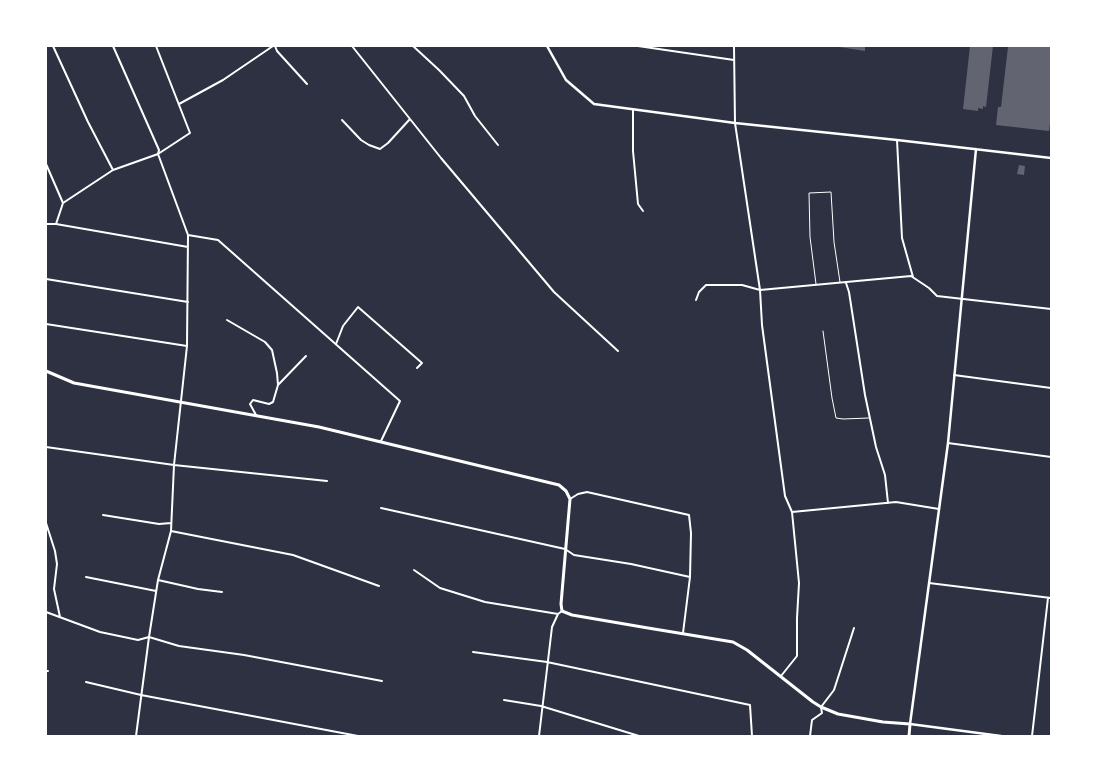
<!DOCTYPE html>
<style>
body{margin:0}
#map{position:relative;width:1097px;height:782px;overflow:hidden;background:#2d3142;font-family:"PT Sans Narrow",sans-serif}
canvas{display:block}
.frame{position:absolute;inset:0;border:47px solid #fff;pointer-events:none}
</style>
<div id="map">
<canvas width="1097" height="782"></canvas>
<div class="frame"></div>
</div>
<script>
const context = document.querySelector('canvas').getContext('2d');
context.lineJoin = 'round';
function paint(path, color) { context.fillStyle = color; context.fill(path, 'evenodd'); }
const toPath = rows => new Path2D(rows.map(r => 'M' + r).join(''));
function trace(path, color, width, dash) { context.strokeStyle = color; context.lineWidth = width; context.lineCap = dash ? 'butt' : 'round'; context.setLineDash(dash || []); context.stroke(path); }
const building = toPath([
 [833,46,865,46,865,51],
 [970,46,993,46,986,107,983,106,983,109,978,108,978,111,963,109],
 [1009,46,1051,46,1051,116,1049,131,996,125,998,107,1001,107,1008,47],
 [1019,165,1025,166,1024,175,1017,174]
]);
const service = toPath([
 [816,284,810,237,809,193,831,192,834,242,840,282],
 [823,331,832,398,836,418,843,419,869,418]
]);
const minor = toPath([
 [53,46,88,122,113,170],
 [113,46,159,150,158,154,188,235,187,346,174,465,171,531,158,580,149,637,136,736],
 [275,46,277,51,307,84],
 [352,46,441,158,554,292,618,351],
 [413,46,439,70,464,96,475,116,498,145],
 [638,46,734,60],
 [734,46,735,123,760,290,762,325,785,496,792,512,799,583,797,618,797,656,781,676],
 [179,104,223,80,273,46],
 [633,109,633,151,638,204,643,211],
 [342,120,361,140,369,145,380,149,388,143,410,119],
 [897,140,902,238,913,277],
 [46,164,63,203],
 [63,203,113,170,158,154,190,133,156,46],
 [46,224,56,224,188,247],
 [56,224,63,203],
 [188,235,218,240,400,401,381,441],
 [46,279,188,302],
 [846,283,849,292,865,395,876,447,885,475,888,503],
 [696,300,699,292,706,285,742,285,760,290,911,276,929,288,937,296,1051,309],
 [227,320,265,342,272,350,277,373,278,385,273,402,269,404,253,400,250,404,256,415],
 [46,324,187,346],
 [336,344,343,326,358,307,422,363,417,368],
 [954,375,1051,388],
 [278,385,306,356],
 [948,443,1051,457],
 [46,447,174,465,327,481],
 [570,499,578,494,587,492,689,515,691,533,690,577,683,633],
 [381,508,565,549,574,555,631,564,690,577],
 [792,512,896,502,939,509],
 [103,515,159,524,171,523],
 [46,523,55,551,57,564,54,589,60,617],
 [171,531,293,555,379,586],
 [414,570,440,588,485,602,558,614,562,611],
 [86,577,156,591],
 [158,580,198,589,222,592],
 [929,583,1051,598],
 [46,612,100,632,138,640,149,637,179,646,244,655,382,681],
 [473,652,547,662,750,705,752,736],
 [46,671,48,671],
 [86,682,141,695,358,736],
 [504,700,541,706,639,736],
 [539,736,552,627,558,614],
 [810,736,812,720,822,713,821,707,834,690,854,628],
 [1032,736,1048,598]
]);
const tertiary = toPath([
 [547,46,566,80,594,104,735,123,897,140,1051,158],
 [976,149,948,443,910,724,1001,736]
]);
const secondary = toPath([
 [46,371,74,383,319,427,559,485,566,491,570,499,561,604,562,611,572,615,648,628,733,642,747,650,813,702,821,707,838,714,883,722,910,724,909,736]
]);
paint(building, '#626471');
trace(service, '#fff', 1);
trace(minor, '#fff', 2);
trace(tertiary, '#fff', 2.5);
trace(secondary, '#fff', 3);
</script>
